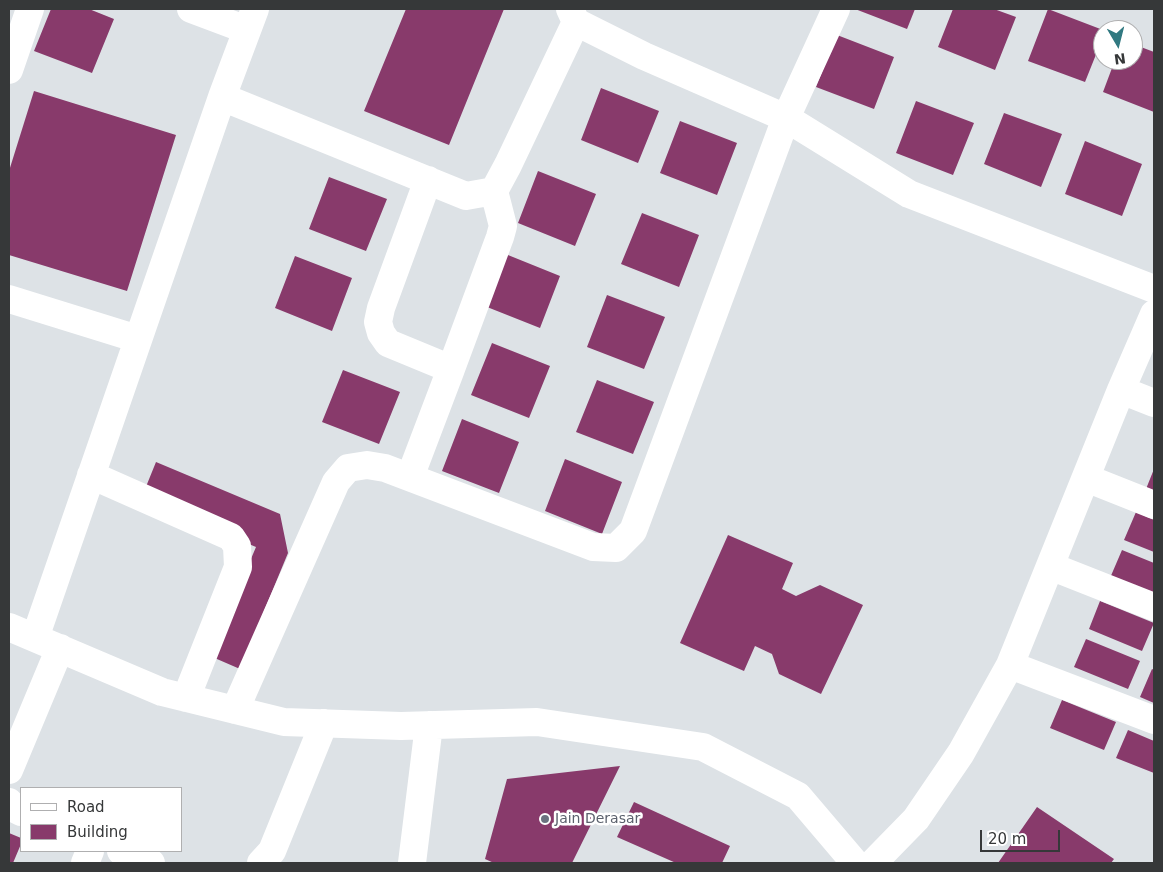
<!DOCTYPE html>
<style>
body{margin:0}
#map{position:relative;width:1163px;height:872px;overflow:hidden;background:#dde2e6;font-family:"DejaVu Sans",sans-serif}
canvas{display:block}
.frame{position:absolute;inset:0;border:10px solid #363839;pointer-events:none}
.legend{position:absolute;left:20px;top:787px;width:162px;height:65px;box-sizing:border-box;background:#fff;border:1px solid #afafb0;margin:0;padding:6px 9px;list-style:none;font-size:15px;color:#363839}
.legend li{display:flex;align-items:center;gap:10px;height:25px}
.legend b{width:25px;border:1px solid #afafb0}
.north{position:absolute;left:1093px;top:20px;width:50px;height:50px;box-sizing:border-box;background:#fff;border:1px solid #afafb0;border-radius:50%;rotate:172deg;font-size:14px;font-weight:700;line-height:20px;text-align:center;color:#363839}
.north::after{content:'';display:block;margin:auto;width:18px;height:22px;background:#317981;clip-path:polygon(50% 0,100% 100%,50% 72%,0 100%)}
.scale{position:absolute;left:980px;top:830px;width:80px;height:22px;box-sizing:border-box;border:2px solid #363839;border-top:0;padding-left:6px;font-size:15px;line-height:18px;white-space:nowrap;color:#363839;-webkit-text-stroke:4px #fff;paint-order:stroke}
</style>
<div id="map">
<canvas width="1163" height="872"></canvas>
<div class="frame"></div>
<ul class="legend">
<li><b style="height:6px;background:#fff"></b>Road</li>
<li><b style="height:14px;background:#883a6b"></b>Building</li>
</ul>
<div class="north">N</div>
<div class="scale">20 m</div>
</div>
<script>
const context = document.querySelector('canvas').getContext('2d');
context.lineJoin = 'round';
function paint(path, color) { context.fillStyle = color; context.fill(path, 'evenodd'); }
const toPath = rows => new Path2D(rows.map(r => 'M' + r).join(''));
function trace(path, color, width, dash) { context.strokeStyle = color; context.lineWidth = width; context.lineCap = dash ? 'butt' : 'round'; context.setLineDash(dash || []); context.stroke(path); }
function write(font, color, halo, rows, align = 'center') {
  context.font = font + ' "DejaVu Sans",sans-serif'; context.lineWidth = 5; context.setLineDash([]); context.textBaseline = 'middle'; context.strokeStyle = halo; context.fillStyle = color; for (const [text, x, y, turn = 0] of rows) {
    context.save(); context.translate(x, y); context.rotate((+turn || 0) * Math.PI / 180); context.textAlign = isNaN(turn) ? turn : align; if (halo) context.strokeText(text, 0, 0); context.fillText(text, 0, 0); context.restore();
  }
}
const building = toPath([
 [51,9,89,9,114,19,92,73,34,51],
 [406,9,504,9,449,145,364,111],
 [855,9,915,9,907,29],
 [953,9,994,9,1016,17,995,70,938,47],
 [1048,9,1103,30,1103,37,1085,82,1028,61],
 [837,35,894,57,874,109,816,87],
 [1133,44,1154,52,1154,112,1103,92,1115,60,1133,60],
 [601,88,659,111,638,163,581,140],
 [34,91,176,135,127,291,9,255,9,171],
 [916,101,974,123,953,175,896,153],
 [1004,113,1062,134,1041,187,984,164],
 [680,121,737,143,717,195,660,173],
 [1085,141,1142,164,1122,216,1065,194],
 [538,171,596,194,575,246,518,223],
 [329,177,387,199,366,251,309,229],
 [642,213,699,235,679,287,621,264],
 [503,253,560,276,540,328,482,305],
 [295,256,352,278,332,331,275,308],
 [607,295,665,317,644,369,587,347],
 [492,343,550,366,529,418,471,395],
 [343,370,400,392,379,444,322,422],
 [597,380,654,402,633,454,576,432],
 [462,419,519,442,499,493,442,471],
 [565,459,622,482,602,534,545,511],
 [156,462,280,514,288,553,240,669,210,656,256,547,141,499],
 [1154,469,1154,493,1146,489],
 [1136,512,1154,520,1154,552,1124,540],
 [728,535,793,563,782,589,796,596,820,585,863,605,821,694,779,674,772,654,755,646,744,671,680,643],
 [1122,550,1154,563,1154,596,1110,578],
 [1100,601,1154,623,1142,651,1089,629],
 [1086,639,1140,661,1128,689,1074,667],
 [1152,669,1154,670,1154,703,1140,697],
 [1062,700,1116,722,1104,750,1050,728],
 [1128,730,1154,741,1154,773,1116,758],
 [620,766,572,863,494,863,485,859,507,779],
 [634,802,730,846,722,863,676,863,617,837],
 [1037,807,1114,859,1111,863,998,863],
 [9,833,21,838,21,844,13,863,9,863]
]);
const minor = toPath([
 [191,9,247,30],
 [570,9,576,22,644,56,786,118,836,9],
 [9,70,30,9],
 [222,97,466,196,494,191,508,165,576,22],
 [9,299,138,339],
 [451,369,500,237,503,226,494,191],
 [1121,390,1154,403],
 [91,475,231,537,237,546,238,567,186,698],
 [410,477,451,369,388,343,381,333,378,322,381,308,428,180],
 [1086,478,1154,505],
 [1050,566,1154,607],
 [9,627,162,692,284,722,401,726,537,722,703,747,798,796,855,863],
 [35,638,222,97,255,9],
 [1010,665,1154,720],
 [235,710,336,482,348,468,367,465,385,468,593,547,616,548,633,531,786,118,909,194,1154,289],
 [9,770,60,648],
 [9,802,15,809,21,812],
 [121,851,151,863],
 [85,863,90,851],
 [261,863,272,851,324,723],
 [412,863,429,725],
 [873,863,916,819,961,753,1010,665,1121,390,1154,314]
]);
const markers = [
 [545,819,5,"#6b7280"]
];
const worshipNames = [
 ["Jain Derasar",555,819]
];
paint(building, '#883a6b');
trace(minor, '#fff', 28);
for (const [x, y, r, color] of markers) { const dot = new Path2D(); dot.arc(x, y, r, 0, 2 * Math.PI); context.fillStyle = color; context.fill(dot); trace(dot, '#fff', 2); }
write('14px', '#5b616d', '#fff', worshipNames, 'left');
</script>
